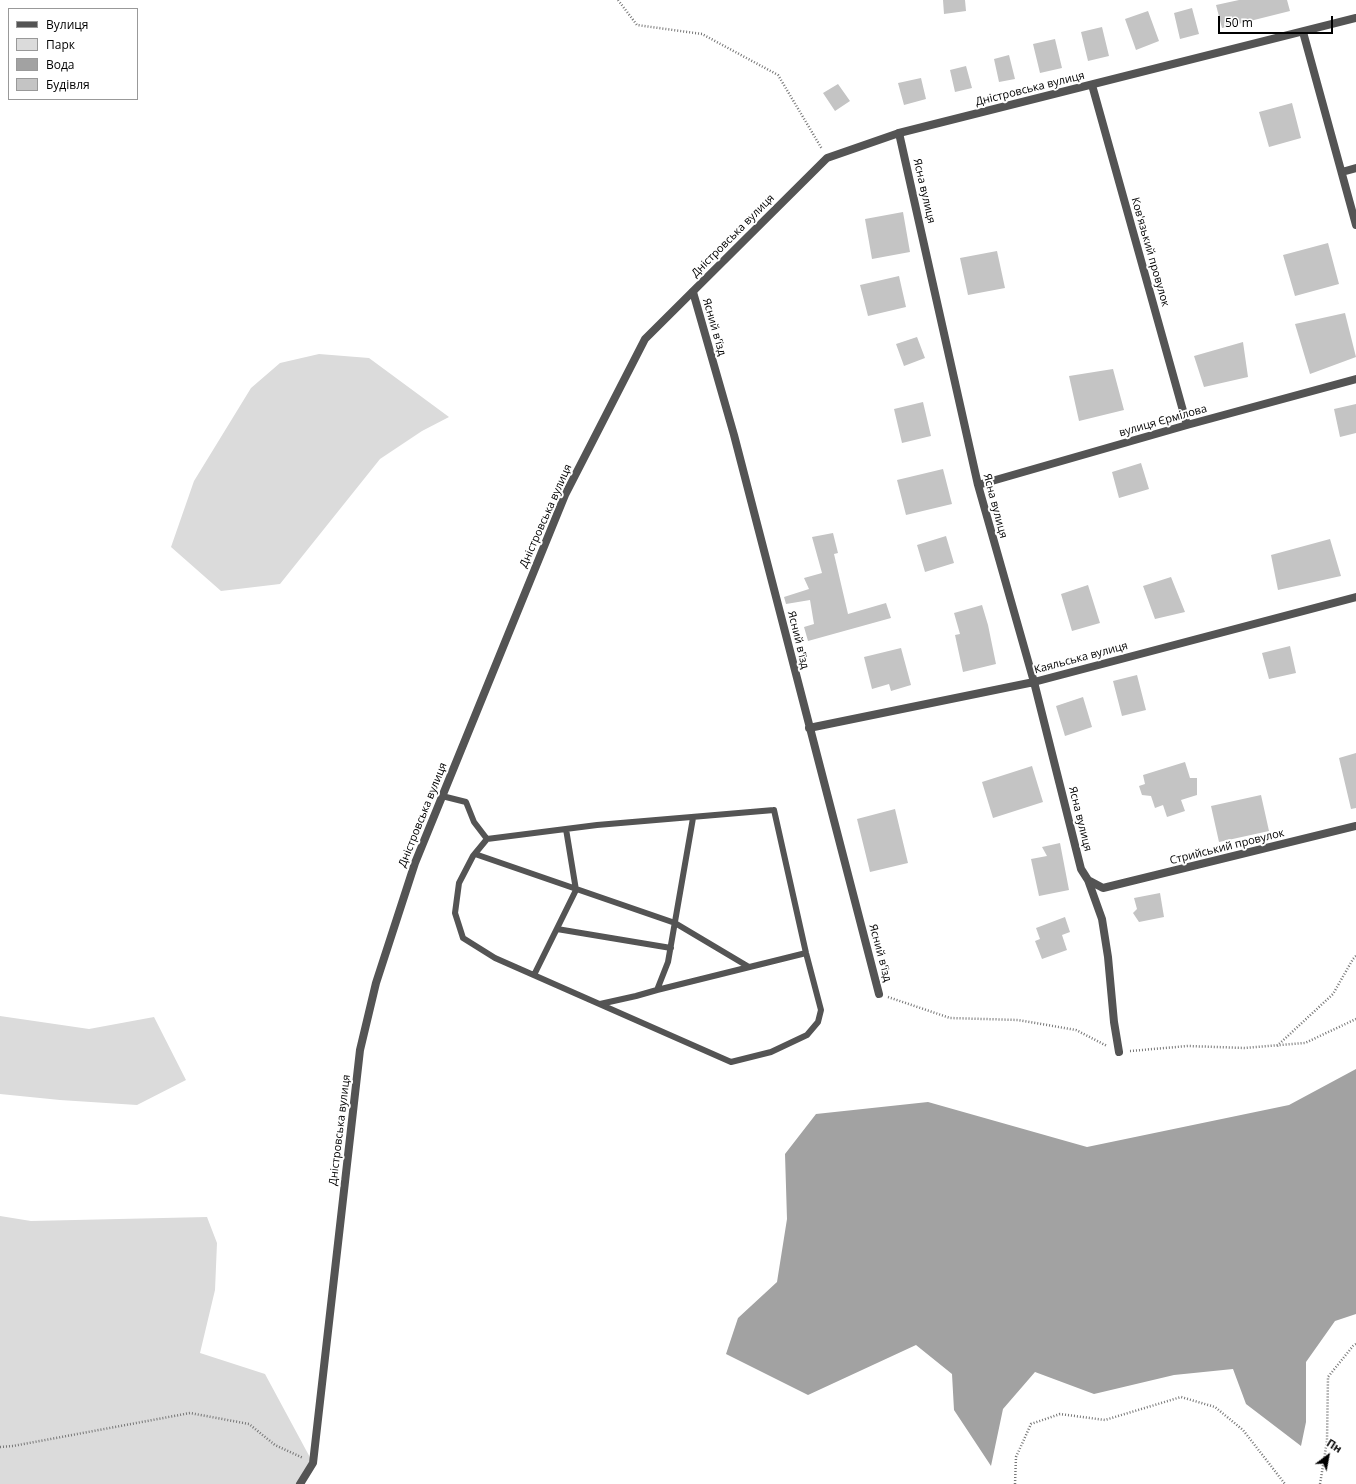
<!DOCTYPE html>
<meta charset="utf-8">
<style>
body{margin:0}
#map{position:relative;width:1356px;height:1484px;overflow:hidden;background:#fff;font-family:"Open Sans",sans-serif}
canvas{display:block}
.legend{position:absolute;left:8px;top:8px;width:130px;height:92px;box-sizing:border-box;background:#fff;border:1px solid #999;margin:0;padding:5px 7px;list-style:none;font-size:12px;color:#000}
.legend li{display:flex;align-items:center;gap:8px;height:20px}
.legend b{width:20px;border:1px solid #999}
.north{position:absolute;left:1308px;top:1436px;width:40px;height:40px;-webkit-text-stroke:3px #fff;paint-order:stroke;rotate:32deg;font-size:11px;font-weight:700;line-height:16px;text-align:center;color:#000}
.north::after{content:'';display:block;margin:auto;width:14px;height:18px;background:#000;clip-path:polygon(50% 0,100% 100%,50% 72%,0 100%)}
.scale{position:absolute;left:1218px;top:16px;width:115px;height:18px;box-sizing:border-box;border:2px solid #000;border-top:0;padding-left:5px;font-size:12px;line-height:14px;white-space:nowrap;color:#000;-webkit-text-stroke:3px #fff;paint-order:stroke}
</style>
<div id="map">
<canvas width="1356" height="1484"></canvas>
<ul class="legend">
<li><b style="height:5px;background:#545454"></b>Вулиця</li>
<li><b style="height:11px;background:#dbdbdb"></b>Парк</li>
<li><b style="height:11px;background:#a2a2a2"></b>Вода</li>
<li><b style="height:11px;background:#c4c4c4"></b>Будівля</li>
</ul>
<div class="north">Пн</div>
<div class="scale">50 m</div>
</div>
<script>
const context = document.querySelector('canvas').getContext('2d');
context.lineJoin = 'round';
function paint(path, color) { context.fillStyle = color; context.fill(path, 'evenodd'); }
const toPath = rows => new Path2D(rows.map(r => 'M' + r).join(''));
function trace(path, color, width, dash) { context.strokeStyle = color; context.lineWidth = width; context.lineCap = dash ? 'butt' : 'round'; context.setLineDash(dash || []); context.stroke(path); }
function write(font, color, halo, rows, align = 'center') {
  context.font = font + ' "Open Sans",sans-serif'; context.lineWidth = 4; context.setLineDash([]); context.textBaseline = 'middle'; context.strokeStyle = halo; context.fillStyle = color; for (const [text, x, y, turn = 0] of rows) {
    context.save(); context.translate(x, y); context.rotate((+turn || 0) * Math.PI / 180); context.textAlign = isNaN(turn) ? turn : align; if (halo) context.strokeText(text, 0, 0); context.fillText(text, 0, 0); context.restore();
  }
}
const green = toPath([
 [319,354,369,358,449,417,422,431,380,459,280,584,221,591,171,547,194,481,251,388,280,363],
 [0,1016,89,1029,154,1017,186,1080,137,1105,60,1100,0,1094],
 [0,1216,31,1221,207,1217,217,1243,215,1290,200,1353,265,1374,313,1463,300,1484,0,1484]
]);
const water = toPath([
 [1356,1069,1356,1314,1335,1321,1306,1362,1306,1422,1301,1446,1246,1404,1233,1369,1174,1375,1094,1394,1035,1372,1003,1409,991,1466,954,1410,952,1374,916,1345,808,1395,726,1354,738,1318,777,1282,787,1219,785,1154,816,1114,928,1102,1087,1147,1289,1105]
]);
const building = toPath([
 [943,0,965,0,966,11,944,14],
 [1239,0,1287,0,1290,11,1222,28,1216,5],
 [1192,8,1199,34,1180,39,1174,13],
 [1148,11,1159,41,1136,50,1125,19],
 [1102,27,1109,56,1088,61,1081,32],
 [1055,39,1062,68,1040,73,1033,44],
 [1009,55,1015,79,999,82,994,59],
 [966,66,972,88,955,92,950,70],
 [921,78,926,99,904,105,898,83],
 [838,84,850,101,835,111,823,93],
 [1292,103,1301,138,1269,147,1259,112],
 [903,212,910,252,872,259,865,219],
 [1328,243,1339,284,1295,296,1283,255],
 [997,251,1005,288,968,295,960,258],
 [899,276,906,307,868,316,860,285],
 [1345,313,1356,357,1310,374,1295,324],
 [917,337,925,358,904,366,896,344],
 [1243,342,1248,377,1204,387,1194,356],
 [1113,369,1124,410,1079,421,1069,376],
 [923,402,931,436,902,443,894,409],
 [1356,404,1356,433,1340,437,1334,409],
 [1141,463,1149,489,1119,498,1112,472],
 [943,469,952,504,906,515,897,480],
 [833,533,838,553,834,554,848,614,886,603,891,618,808,641,804,627,814,624,810,600,786,604,784,597,809,589,804,578,822,573,812,537],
 [946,536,954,563,925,572,917,545],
 [1330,539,1341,576,1278,590,1271,555],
 [1171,577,1185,612,1155,619,1143,586],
 [1088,585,1100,623,1072,631,1061,594],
 [982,605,988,625,996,664,963,672,955,635,960,634,954,613],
 [1290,646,1296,673,1269,679,1262,653],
 [901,648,911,685,891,691,889,684,872,689,864,657],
 [1137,675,1146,710,1122,716,1113,681],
 [1083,697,1092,727,1065,736,1056,706],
 [1356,753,1356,808,1351,809,1339,758],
 [1185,762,1190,778,1197,778,1197,795,1181,800,1185,811,1167,817,1163,805,1155,808,1151,796,1142,795,1139,786,1145,784,1143,775],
 [1032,766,1043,802,993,818,982,782],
 [1261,795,1269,831,1219,842,1211,806],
 [895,809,908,863,870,872,857,819],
 [1060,843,1069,890,1039,896,1031,859,1047,856,1042,847],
 [1160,893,1164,917,1139,922,1133,913,1137,909,1134,898],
 [1065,917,1070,932,1062,935,1067,950,1042,959,1035,941,1040,939,1036,928]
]);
const path = toPath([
 [618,0,637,25,702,34,778,75,822,149],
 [888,997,950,1018,1018,1020,1076,1030,1107,1046],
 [1277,1046,1333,994,1353,959,1356,956],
 [1130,1051,1188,1046,1245,1048,1305,1043,1356,1019],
 [0,1447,13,1446,190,1413,249,1424,275,1445,303,1458],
 [1015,1484,1016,1457,1031,1424,1060,1414,1105,1420,1181,1397,1215,1407,1243,1430,1285,1484],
 [1320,1484,1327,1441,1328,1377,1353,1346,1356,1344]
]);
const service = toPath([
 [442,796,466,802,474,822,487,839],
 [774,810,806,953,821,1010,818,1022,807,1035,771,1052,731,1062,495,958,463,938,455,913,459,883,473,856,487,839,597,825,774,810],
 [475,854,675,923,749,967],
 [557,929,671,948],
 [534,975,576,890,566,829],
 [657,990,806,953],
 [600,1004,636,996,657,990,668,962,693,818]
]);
const minor = toPath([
 [1303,32,1356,225],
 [1092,85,1187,425],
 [899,133,978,485,1034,682,1081,869,1088,880,1103,888,1356,826],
 [1342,172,1356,168],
 [693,292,734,435,879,994],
 [978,485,1187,425,1356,379],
 [809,728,1034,682,1356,597],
 [1088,880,1102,919,1108,957,1114,1022,1119,1052]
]);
const tertiary = toPath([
 [300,1484,313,1463,360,1050,376,983,415,863,565,495,645,339,827,158,899,133,1356,18]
]);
const streetNames = [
 ["Дністровська вулиця",1030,89,-14],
 ["Ясна вулиця",924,191,77],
 ["Дністровська вулиця",733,236,-45],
 ["Ков'язький провулок",1150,252,74],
 ["Ясний в'їзд",714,327,74],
 ["вулиця Єрмілова",1163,421,-16],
 ["Ясна вулиця",995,506,75],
 ["Дністровська вулиця",546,516,-66],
 ["Ясний в'їзд",798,640,76],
 ["Каяльська вулиця",1081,658,-15],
 ["Дністровська вулиця",423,815,-68],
 ["Ясна вулиця",1080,819,76],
 ["Стрийський провулок",1227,847,-14],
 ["Ясний в'їзд",880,953,75],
 ["Дністровська вулиця",340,1130,-83]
];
paint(green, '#dbdbdb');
paint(water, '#a2a2a2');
paint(building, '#c4c4c4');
trace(path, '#767676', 2.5, [1, 2]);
trace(service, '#545454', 6);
trace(minor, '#545454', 8);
trace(tertiary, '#545454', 8);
write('11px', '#000', '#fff', streetNames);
</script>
